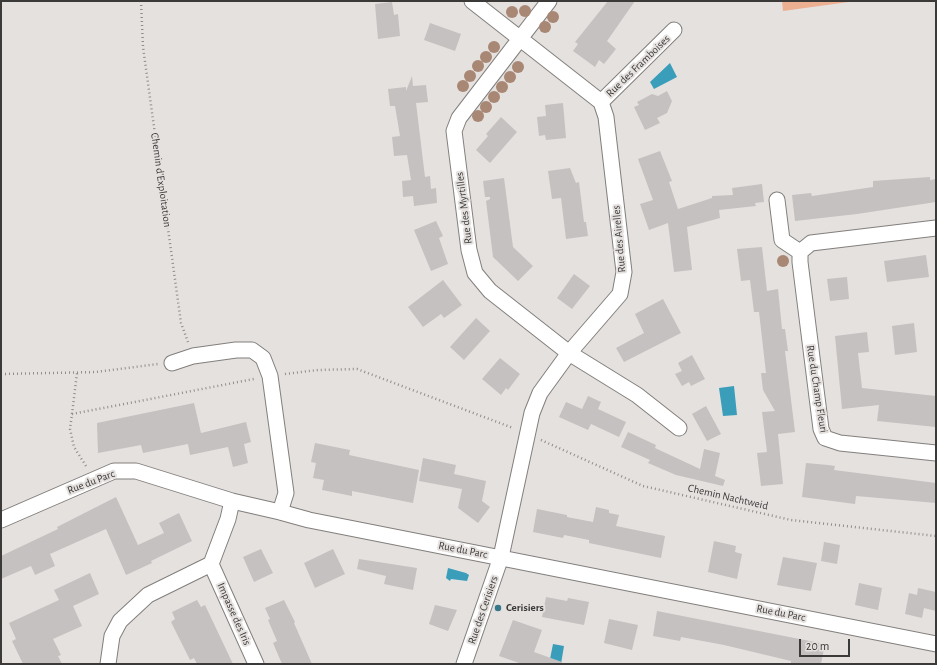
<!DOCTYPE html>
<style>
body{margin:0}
#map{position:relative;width:937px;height:665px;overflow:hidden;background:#e5e1df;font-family:"Alegreya Sans",sans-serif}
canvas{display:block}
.frame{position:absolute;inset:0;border:2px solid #3b3a39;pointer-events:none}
.scale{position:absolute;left:799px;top:639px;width:51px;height:18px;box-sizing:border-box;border:2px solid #3b3a39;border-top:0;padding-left:5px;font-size:12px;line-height:14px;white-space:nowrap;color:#3b3a39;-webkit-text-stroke:3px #e5e1df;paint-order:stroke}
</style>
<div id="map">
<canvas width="937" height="665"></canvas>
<div class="frame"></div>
<div class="scale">20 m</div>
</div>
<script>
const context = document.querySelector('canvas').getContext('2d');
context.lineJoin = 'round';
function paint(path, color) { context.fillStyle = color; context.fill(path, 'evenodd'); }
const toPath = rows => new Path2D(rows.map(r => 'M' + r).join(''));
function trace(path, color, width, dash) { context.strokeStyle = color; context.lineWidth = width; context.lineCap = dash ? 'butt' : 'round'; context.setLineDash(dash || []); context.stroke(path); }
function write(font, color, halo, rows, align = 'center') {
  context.font = font + ' "Alegreya Sans",sans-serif'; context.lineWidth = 4; context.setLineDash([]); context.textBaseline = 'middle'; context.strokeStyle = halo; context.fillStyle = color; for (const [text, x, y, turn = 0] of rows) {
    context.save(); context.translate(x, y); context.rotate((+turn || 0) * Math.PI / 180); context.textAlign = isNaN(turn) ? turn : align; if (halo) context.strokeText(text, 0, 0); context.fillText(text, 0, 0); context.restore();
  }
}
const green = toPath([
 [782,1,856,1,783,11]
]);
const water = toPath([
 [670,63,677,77,654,89,650,82],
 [734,386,737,415,723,416,719,388],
 [448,568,466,573,469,575,467,581,451,579,450,581,446,578],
 [553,644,564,646,561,664,549,664]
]);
const building = toPath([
 [608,1,635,1,607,41,616,49,604,64,599,60,595,67,573,51,578,44,575,42],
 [392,2,394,15,398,14,400,36,378,39,375,4],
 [430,23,461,34,455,51,424,40],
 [412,76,413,86,426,85,428,102,416,103,425,177,430,176,431,189,436,188,437,203,414,206,413,196,403,197,402,181,411,180,407,155,394,156,392,137,400,136,395,106,390,106,388,89,406,87,406,91],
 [667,91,672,101,667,113,657,118,660,123,645,130,634,107,639,105,637,102,652,94,658,96],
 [563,103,566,138,546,140,545,135,539,136,537,117,546,116,545,105],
 [501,117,517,132,490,163,476,150,488,136,486,134],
 [660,151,672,181,669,182,678,209,712,198,712,196,733,195,732,188,762,184,764,202,755,203,756,206,719,210,720,218,687,227,692,270,674,272,668,223,649,230,640,204,653,200,638,159],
 [570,168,576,183,579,182,584,222,586,222,588,236,566,239,561,198,552,199,548,171],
 [930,177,930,180,936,179,936,202,857,214,795,221,792,195,811,193,812,196,873,187,873,181],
 [504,178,513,247,533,266,518,281,493,257,486,201,490,199,490,197,485,197,483,181],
 [436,221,443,236,439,238,448,264,431,271,414,230],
 [762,247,767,291,778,289,782,329,785,329,788,351,785,351,795,432,778,434,783,484,761,486,757,453,767,452,762,412,775,411,763,390,761,373,766,373,759,312,754,312,750,280,741,281,737,249],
 [926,255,929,277,887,282,884,261],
 [574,274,590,286,572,309,557,298],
 [847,277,849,299,830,301,827,279],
 [443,280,462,305,444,318,441,314,423,327,408,307],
 [663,299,681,333,624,362,616,348,644,333,635,314],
 [476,318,490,331,464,360,450,347],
 [914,323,917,352,895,355,892,326],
 [867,332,869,352,858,353,862,388,936,396,936,427,877,421,879,405,842,409,835,336],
 [692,355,705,379,691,386,689,382,682,386,675,374,682,371,678,363],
 [500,358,520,374,508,390,506,388,501,395,482,379],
 [588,396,601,402,598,409,626,422,619,437,591,424,588,430,559,417,566,402,582,409],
 [194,403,201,433,246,422,251,442,244,444,248,463,233,467,228,447,190,455,188,444,143,453,141,445,98,453,97,423],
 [706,406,721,434,707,441,692,414],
 [628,432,656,445,655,448,700,469,704,449,720,453,715,476,725,480,723,486,676,475,648,463,650,460,621,447],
 [315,443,350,450,349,455,419,470,413,503,352,491,352,496,322,490,324,480,313,478,316,463,311,462],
 [423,458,456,465,454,474,486,481,482,501,490,507,478,523,458,508,462,489,419,481],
 [806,463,828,465,835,466,834,470,936,483,936,503,856,496,855,504,802,497],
 [116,497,138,545,164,533,159,523,179,513,192,541,151,561,152,563,126,575,106,529,50,554,55,566,35,575,31,566,1,579,1,556,58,529,57,527],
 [596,507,609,510,609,513,619,515,616,526,665,536,661,558,589,543,589,540,564,535,563,538,533,532,537,509,567,515,567,517,593,522],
 [714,541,736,546,735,552,742,554,737,579,708,572],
 [824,542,840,545,837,564,821,561],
 [261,549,273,573,254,582,243,557],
 [333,549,345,574,315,588,304,563],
 [783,557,817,563,811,591,777,585],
 [359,559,417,568,413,590,384,584,386,576,357,569],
 [90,573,99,594,73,606,82,626,53,639,61,655,58,656,62,664,23,664,12,641,16,639,9,623,59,600,54,590],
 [859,583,882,588,878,610,855,605],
 [918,588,936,592,936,611,924,608,922,618,905,614,909,593,917,595],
 [546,597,567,601,568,598,589,602,584,625,542,617],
 [197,600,201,607,205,605,233,664,197,664,194,658,190,660,171,622,175,619,172,612],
 [284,600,295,622,294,623,312,664,282,664,273,643,277,641,268,620,270,619,265,608],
 [435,605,457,610,448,631,429,624],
 [657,611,825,644,821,664,791,664,791,661,724,645,681,637,680,641,653,636],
 [609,619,638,625,632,650,604,643],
 [513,620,542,630,534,652,562,662,562,664,522,664,499,656]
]);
const path = toPath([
 [141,1,143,47,181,323,188,342],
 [1,374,96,372,158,364],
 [285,374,318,370,357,369,513,428],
 [72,414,77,373],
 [541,440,643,486,791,520,936,536],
 [86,466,74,447,70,429,72,414,254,379]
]);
const minor = toPath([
 [549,1,459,118,454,131,469,250,475,273,490,291,569,353,637,395,679,428],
 [601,102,674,30],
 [777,200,782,240,800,252],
 [936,228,811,243,800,252,800,262,821,429,825,438,840,443,936,453],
 [172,363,193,356,236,350,252,350,263,358,270,376,286,493,280,512],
 [1,520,114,471,136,471,232,501,280,512,309,520,936,644],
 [211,564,256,664],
 [108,664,112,636,120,621,148,595,211,564,228,519,232,501],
 [464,664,501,557,532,413,540,393,569,353,620,294,624,272,606,117,601,102,472,1]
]);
const trees = [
 [525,11],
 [512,12],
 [553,17],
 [545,27],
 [494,47],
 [486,57],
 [478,66],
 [518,67],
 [470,76],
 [510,77],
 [463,86],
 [502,87],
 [494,97],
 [486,107],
 [478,116],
 [783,261]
];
const markers = [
 [498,608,4,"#36778a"]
];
const streetNames = [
 ["Rue des Framboises",638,66,-44],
 ["Chemin d'Exploitation",161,180,82],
 ["Rue des Myrtilles",464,208,-97],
 ["Rue des Airelles",619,239,-95],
 ["Rue du Champ Fleuri",817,389,81],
 ["Rue du Parc",91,482,-21],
 ["Chemin Nachtweid",728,497,13],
 ["Rue du Parc",463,550,11],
 ["Rue des Cerisiers",483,610,-71],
 ["Rue du Parc",781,613,11],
 ["Impasse des Iris",234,614,66]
];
const poiNames = [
 ["Cerisiers",506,608]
];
paint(green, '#ecaf91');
paint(water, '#3a9eba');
paint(building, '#c5c1c0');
trace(minor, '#827f7d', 17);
trace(path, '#908d8c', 2.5, [1, 3]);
trace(minor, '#fff', 15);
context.fillStyle = '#a98775';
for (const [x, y] of trees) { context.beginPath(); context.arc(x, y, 6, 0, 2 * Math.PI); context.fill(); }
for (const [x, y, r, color] of markers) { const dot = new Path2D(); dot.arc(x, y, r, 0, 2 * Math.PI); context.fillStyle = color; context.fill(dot); trace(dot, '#e5e1df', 1.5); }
write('11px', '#3b3a39', '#e5e1df', streetNames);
write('bold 11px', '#3b3a39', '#e5e1df', poiNames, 'left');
</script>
